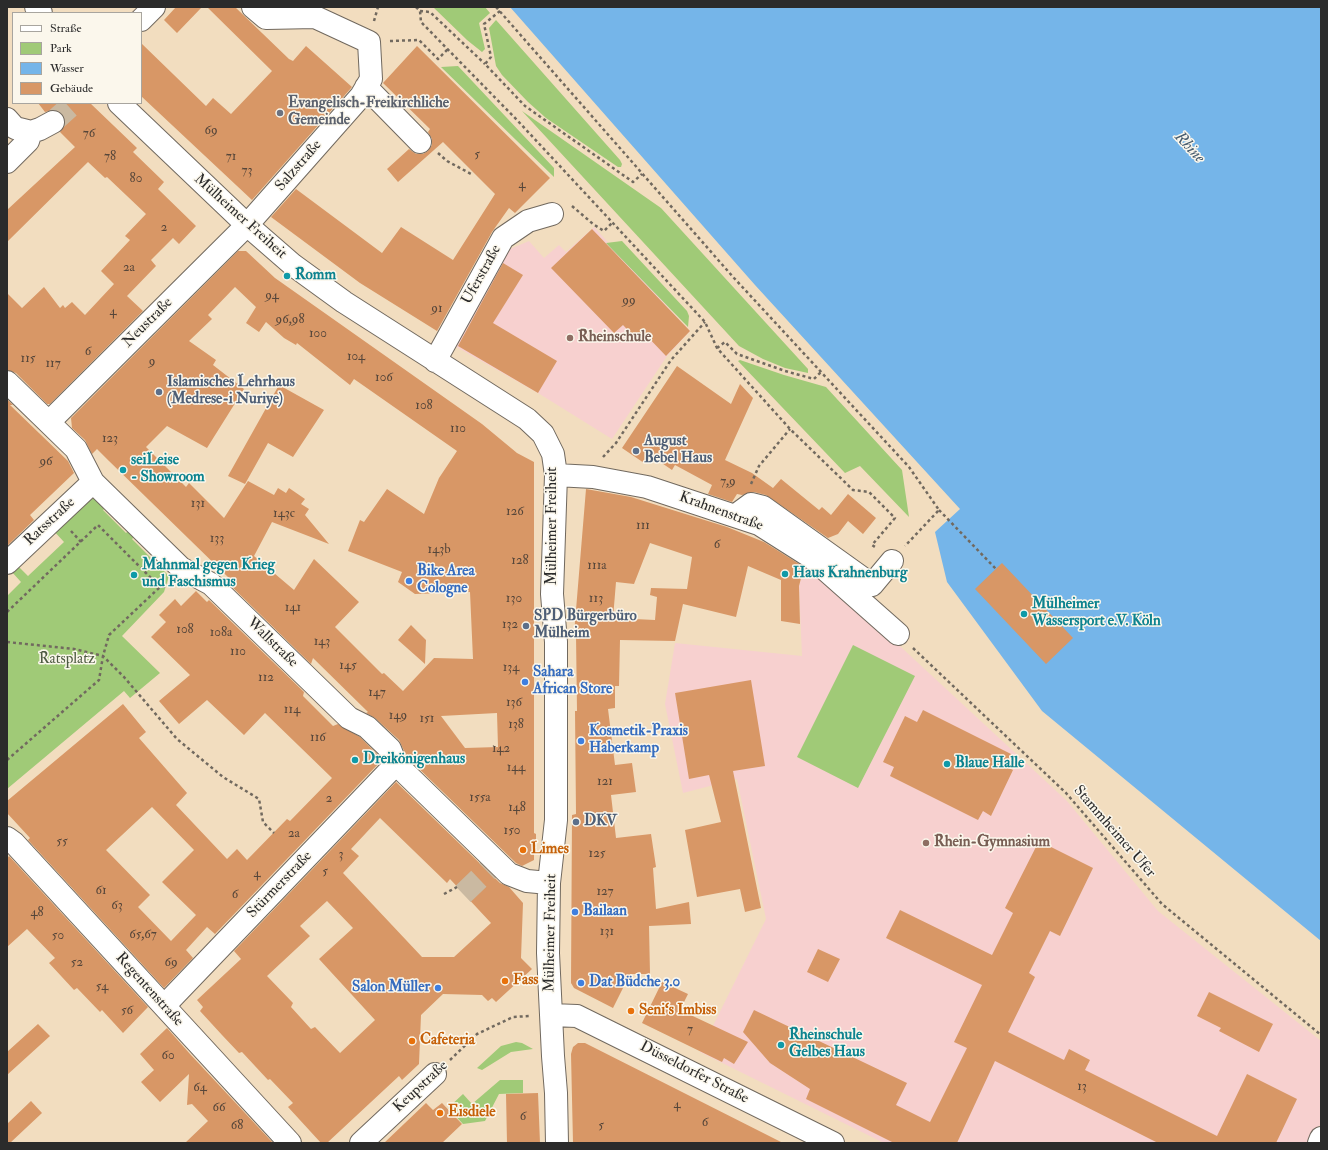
<!DOCTYPE html>
<meta charset="utf-8">
<style>
body{margin:0}
#map{position:relative;width:1328px;height:1150px;overflow:hidden;background:#f2ddbf;font-family:"IM FELL Double Pica",serif}
canvas{display:block}
.frame{position:absolute;inset:0;border:8px solid #2b2b2b;pointer-events:none}
.legend{position:absolute;left:12px;top:12px;width:130px;height:92px;box-sizing:border-box;background:#fbf7ec;border:1px solid #a8a59f;margin:0;padding:5px 7px;list-style:none;font-size:12px;color:#2b2b2b}
.legend li{display:flex;align-items:center;gap:8px;height:20px}
.legend b{width:20px;border:1px solid #a8a59f}
</style>
<div id="map">
<canvas width="1328" height="1150"></canvas>
<div class="frame"></div>
<ul class="legend">
<li><b style="height:5px;background:#fff"></b>Straße</li>
<li><b style="height:11px;background:#a0ca77"></b>Park</li>
<li><b style="height:11px;background:#75b5e9"></b>Wasser</li>
<li><b style="height:11px;background:#d89766"></b>Gebäude</li>
</ul>
</div>
<script>
const context = document.querySelector('canvas').getContext('2d');
context.lineJoin = 'round';
function paint(path, color) { context.fillStyle = color; context.fill(path, 'evenodd'); }
const toPath = rows => new Path2D(rows.map(r => 'M' + r).join(''));
function trace(path, color, width, dash) { context.strokeStyle = color; context.lineWidth = width; context.lineCap = dash ? 'butt' : 'round'; context.setLineDash(dash || []); context.stroke(path); }
function write(font, color, halo, rows, align = 'center') {
  context.font = font + ' "IM FELL Double Pica",serif'; context.lineWidth = 3; context.setLineDash([]); context.textBaseline = 'middle'; context.strokeStyle = halo; context.fillStyle = color; for (const [text, x, y, turn = 0] of rows) {
    context.save(); context.translate(x, y); context.rotate((+turn || 0) * Math.PI / 180); context.textAlign = isNaN(turn) ? turn : align; if (halo) context.strokeText(text, 0, 0); context.fillText(text, 0, 0); context.restore();
  }
}
const built = toPath([
 [594,227,690,331,667,356,612,439,538,393,453,345,503,252,529,241,544,258,559,245,566,252],
 [806,559,1067,801,1158,911,1321,1041,1321,1123,1309,1143,884,1143,700,1052,766,919,737,779,683,793,665,704,675,643,802,656,799,586]
]);
const green = toPath([
 [433,7,485,7,490,13,479,23,485,49,482,52,467,40],
 [496,20,620,160,622,164,621,167,618,167,546,118,528,102,502,75,496,66,489,28],
 [458,66,554,168,554,177,441,67],
 [522,111,661,208,808,369,808,373,785,368,763,359,739,346],
 [622,241,687,311,689,316,688,327,606,243],
 [740,360,784,375,826,387,902,470,909,517,860,466,845,473,738,361],
 [84,499,102,499,108,505,103,510,126,533,131,528,137,534,132,539,169,576,164,592,122,636,160,673,130,698,124,691,7,789,7,596,21,582,11,571,18,566,28,576,64,542,52,529],
 [853,645,915,676,858,788,797,757],
 [516,1042,522,1043,533,1049,511,1052,482,1070,477,1068,501,1046],
 [500,1080,523,1080,523,1093,499,1094,485,1121,463,1124,448,1108,463,1094,472,1104]
]);
const water = toPath([
 [510,7,1321,7,1321,941,1042,711,947,582,935,532,960,509,755,285]
]);
const building = toPath([
 [176,7,202,7,177,33,164,20],
 [207,7,235,7,289,59,293,61,306,46,352,87,252,200,141,96,141,43,206,106,213,98,231,114,272,71],
 [417,46,550,178,515,213,509,208,492,232,437,331,360,283,271,217,296,189,382,253,401,227,453,260,495,194,443,142,398,182,387,169,409,149,416,154,423,154,428,151,432,145,432,139,428,132,430,129,383,83],
 [38,103,90,103,137,148,133,152,164,182,158,189,196,226,179,244,173,238,151,260,156,266,127,296,143,311,50,404,47,404,16,373,7,370,7,293,22,308,44,287,60,308,63,305,65,308,72,302,85,315,114,284,101,271,130,240,125,236,146,214,107,177,105,178,88,162,7,242,7,210,75,147,60,132,65,123,64,116,59,111,54,110,45,112],
 [592,229,690,331,666,356,645,334,638,341,623,325,614,333,551,268],
 [238,251,246,251,275,278,482,424,517,453,534,462,534,833,536,834,536,844,534,845,534,860,522,866,516,863,407,757,399,740,375,718,366,713,368,712,313,658,311,664,227,582,230,579,109,461,97,449,92,454,85,440,72,428,71,418],
 [235,287,256,307,246,323,259,332,266,322,284,338,296,345,297,343,350,385,354,379,457,451,439,478,424,514,387,489,364,522,360,520,348,551,402,572,398,582,415,594,470,592,473,659,434,658,403,691,384,673,382,674,335,627,359,602,314,559,294,590,254,556,272,522,329,544,305,515,309,509,301,504,305,499,289,488,286,493,278,488,274,495,248,481,224,518,189,483,186,487,146,447,167,426,207,448,244,389,213,365,216,360,189,341,212,319,208,315],
 [497,713,498,747,465,748,441,716],
 [503,263,523,275,493,323,557,361,538,393,458,346],
 [677,366,731,404,740,384,753,398,725,460,752,473,773,488,781,479,819,510,822,507,831,515,848,494,876,518,863,534,848,521,838,534,828,538,766,495,754,492,742,495,737,494,732,502,708,494,712,485,675,465,672,470,650,455,644,463,622,448],
 [279,385,324,410,293,457,268,443,245,484,228,476],
 [7,399,13,405,10,405,68,461,74,473,30,515,34,520,7,546],
 [586,489,631,497,727,527,764,542,804,567,799,586,800,624,781,621,781,580,748,566,736,617,683,604,675,641,620,640,619,686,615,686,615,708,608,709,615,765,632,763,636,792,611,795,616,838,651,834,656,867,653,868,656,909,689,902,691,924,649,926,650,974,630,974,613,1008,574,988,571,983,572,815,576,814,575,711,577,711,576,635,574,634],
 [650,543,692,557,687,589,651,588,650,595,657,597,655,620,613,618,616,582,634,584],
 [1002,563,1073,638,1046,664,975,589],
 [196,591,207,602,209,600,304,692,303,696,333,726,338,724,360,737,379,756,381,761,215,934,207,927,186,950,193,958,164,988,28,840,30,838,7,813,7,801,123,704,146,732,139,738,187,793,176,805,227,859,237,849,247,860,287,819,290,821,332,778,265,713,244,735,207,700,179,724,159,701,190,675,151,637,166,622,159,615,175,599,181,606],
 [152,807,194,850,162,882,196,915,171,941,138,907,150,895,106,850],
 [411,625,426,640,425,664,398,640],
 [751,680,765,766,733,771,761,908,745,912,740,889,697,897,685,830,721,822,709,775,689,779,675,693],
 [923,710,1011,754,1005,766,1013,770,991,816,983,811,978,820,890,776,894,767,883,762,905,716,917,722],
 [396,782,500,883,509,887,523,903,521,958,532,969,496,1002,492,998,488,1001,482,995,443,994,421,1015,419,1064,402,1080,399,1076,327,1143,321,1143,288,1107,293,1103,270,1079,268,1080,242,1052,239,1053,222,1035,200,1011,203,1007,197,1000,241,959,234,951],
 [380,818,447,883,450,879,491,923,454,957,422,957,343,873,359,856,351,849],
 [327,901,353,928,319,959,375,1020,340,1053,315,1027,311,1029,291,1007,293,1003,267,976,310,936,300,926],
 [1039,841,1093,868,1060,936,1050,931,1029,973,1035,977,1008,1032,1064,1060,1069,1049,1090,1060,1085,1070,1217,1136,1247,1074,1297,1099,1276,1143,1158,1143,995,1061,957,1143,894,1143,806,1099,810,1089,770,1063,743,1032,754,1010,907,1083,896,1105,930,1122,967,1048,954,1042,982,985,886,938,900,910,992,955,1013,913,1005,908],
 [9,856,148,1007,123,1033,102,1010,100,1012,77,988,74,990,49,963,55,958,27,929,7,947,7,859],
 [818,949,840,959,828,982,807,972],
 [662,982,688,994,680,1010,748,1042,734,1064,724,1058,722,1062,642,1023],
 [1209,992,1273,1024,1259,1052,1219,1031,1221,1028,1197,1016],
 [38,1024,50,1036,7,1075,7,1052],
 [167,1028,190,1054,273,1143,185,1143,208,1121,192,1104,187,1105,189,1074,160,1102,141,1082,154,1070,140,1054],
 [578,1043,585,1043,783,1143,573,1143,571,1054,573,1047],
 [538,1093,540,1143,507,1143,506,1094],
 [31,1101,42,1113,10,1143,7,1143,7,1124],
 [426,1103,433,1110,442,1103,462,1124,442,1143,384,1143]
]);
const minorTunnel = toPath([
 [53,122,74,103],
 [463,894,489,869]
]);
const path = toPath([
 [416,7,420,11,421,22,517,120,705,322,717,348,790,429,853,490,869,492,895,518,872,545,875,547],
 [496,7,734,278,909,467,939,510,905,546],
 [420,11,430,12,485,64],
 [500,11,484,24,491,57,485,64,525,106,633,182,642,174],
 [374,21,378,7],
 [390,41,419,40,438,59,448,49],
 [438,153,447,161,473,175],
 [572,206,593,224,604,231,612,223],
 [717,348,725,342,737,354,785,371,814,379,821,372],
 [603,457,616,443,671,360,705,322],
 [751,484,759,466,790,429],
 [939,510,996,569],
 [71,531,81,542],
 [7,612,98,525,160,587],
 [7,642,74,649,103,656,124,677,177,739,223,777,259,799,263,822,274,833],
 [913,648,1066,793,1162,904,1321,1035],
 [7,760,99,680,103,656,109,635,160,587,169,586],
 [444,894,457,887],
 [450,1060,477,1034,513,1017,530,1016]
]);
const minor = toPath([
 [36,7,41,13],
 [141,20,154,7],
 [366,87,420,142],
 [119,103,247,225,293,265,344,302,527,419,543,434,553,454,556,475,552,594,556,642,556,820,549,883,548,953,553,1056,556,1093,557,1143],
 [7,119,15,128,31,132,40,129,53,122],
 [7,162,28,141,31,132],
 [435,361,503,238,528,221,552,214],
 [7,382,76,449,93,482,181,568,211,584,349,718,367,727,390,749,396,764,509,874,527,881,549,883],
 [49,422,247,225,361,96,371,79,369,42,315,17,266,18,253,7],
 [556,475,593,477,647,487,759,524,811,557,898,634],
 [736,515,751,504,763,507,872,585,892,561],
 [7,563,93,482],
 [7,838,14,843,290,1143],
 [164,1006,396,764],
 [551,1015,577,1016,833,1143],
 [361,1143,435,1074],
 [1319,1143,1321,1138]
]);
const markers = [
 [280,113,4,"#6b7280"],
 [287,276,4,"#0f9aa8"],
 [570,338,4,"#8d6e63"],
 [159,392,4,"#5c6f8a"],
 [636,451,4,"#5c6f8a"],
 [123,470,4,"#0f9aa8"],
 [785,574,4,"#0f9aa8"],
 [134,575,4,"#0f9aa8"],
 [409,581,4,"#3f7fe0"],
 [1024,614,4,"#0f9aa8"],
 [526,626,4,"#5c6f8a"],
 [525,682,4,"#3f7fe0"],
 [581,741,4,"#3f7fe0"],
 [355,760,4,"#0f9aa8"],
 [947,764,4,"#0f9aa8"],
 [576,822,4,"#5c6f8a"],
 [926,843,4,"#8d6e63"],
 [523,850,4,"#e8710a"],
 [575,912,4,"#3f7fe0"],
 [505,981,4,"#e8710a"],
 [581,983,4,"#3f7fe0"],
 [438,988,4,"#3f7fe0"],
 [631,1011,4,"#e8710a"],
 [412,1041,4,"#e8710a"],
 [781,1045,4,"#0f9aa8"],
 [440,1113,4,"#e8710a"]
];
const numberNames = [
 ["69",211,131],
 ["76",89,134],
 ["5",477,155],
 ["78",110,157],
 ["71",231,157],
 ["73",247,171],
 ["80",136,179],
 ["4",522,185],
 ["2",164,228],
 ["2a",129,268],
 ["94",272,296],
 ["99",629,301],
 ["91",437,309],
 ["4",113,312],
 ["96,98",290,320],
 ["100",318,334],
 ["6",88,352],
 ["104",356,357],
 ["115",28,359],
 ["9",152,362],
 ["117",53,364],
 ["106",384,378],
 ["108",424,406],
 ["110",458,429],
 ["123",110,439],
 ["96",46,462],
 ["7,9",728,482],
 ["131",198,504],
 ["126",515,512],
 ["143c",284,514],
 ["111",643,526],
 ["133",217,539],
 ["6",717,545],
 ["143b",439,550],
 ["128",520,561],
 ["111a",597,566],
 ["130",514,599],
 ["113",596,599],
 ["141",293,608],
 ["132",510,625],
 ["108",185,630],
 ["108a",221,633],
 ["143",322,642],
 ["110",238,652],
 ["145",348,666],
 ["134",511,668],
 ["112",266,678],
 ["147",377,693],
 ["136",514,703],
 ["114",292,710],
 ["149",398,716],
 ["151",427,719],
 ["138",516,725],
 ["116",318,738],
 ["142",501,749],
 ["144",516,768],
 ["121",605,782],
 ["155a",480,798],
 ["2",329,799],
 ["148",517,808],
 ["150",512,831],
 ["2a",294,834],
 ["55",62,842],
 ["125",597,854],
 ["3",341,855],
 ["5",325,872],
 ["4",257,874],
 ["61",101,891],
 ["127",605,892],
 ["6",235,895],
 ["63",117,906],
 ["48",37,913],
 ["131",607,932],
 ["65,67",143,935],
 ["50",58,936],
 ["52",77,963],
 ["69",171,963],
 ["54",102,987],
 ["56",127,1011],
 ["7",690,1030],
 ["60",168,1056],
 ["13",1082,1087],
 ["64",200,1088],
 ["4",677,1105],
 ["66",219,1108],
 ["6",523,1117],
 ["6",705,1123],
 ["68",237,1126],
 ["5",601,1126]
];
const worshipNames = [
 ["Evangelisch-Freikirchliche",288,104],
 ["Gemeinde",288,121]
];
const streetNames = [
 ["Salzstraße",299,166,-49],
 ["Mülheimer Freiheit",240,217,42],
 ["Uferstraße",482,275,-61],
 ["Neustraße",148,323,-45],
 ["Krahnenstraße",721,512,20],
 ["Ratsstraße",50,522,-43],
 ["Mülheimer Freiheit",553,526,-90],
 ["Wallstraße",272,643,44],
 ["Stammheimer Ufer",1114,832,49],
 ["Stürmerstraße",280,885,-46],
 ["Mülheimer Freiheit",551,933,-89],
 ["Regentenstraße",149,990,48],
 ["Düsseldorfer Straße",694,1073,27],
 ["Keupstraße",421,1087,-43]
];
const cultureNames = [
 ["Romm",295,276],
 ["seiLeise",131,461],
 ["- Showroom",131,478],
 ["Mahnmal gegen Krieg",142,566],
 ["und Faschismus",142,583],
 ["Haus Krahnenburg",793,574],
 ["Mülheimer",1032,605],
 ["Wassersport e.V. Köln",1032,622],
 ["Dreikönigenhaus",363,760],
 ["Blaue Halle",955,764],
 ["Rheinschule",789,1036],
 ["Gelbes Haus",789,1053]
];
const educationNames = [
 ["Rheinschule",578,338],
 ["Rhein-Gymnasium",934,843]
];
const serviceNames = [
 ["Islamisches Lehrhaus",167,383],
 ["(Medrese-i Nuriye)",167,400],
 ["August",644,442],
 ["Bebel Haus",644,459],
 ["SPD Bürgerbüro",534,617],
 ["Mülheim",534,634],
 ["DKV",584,822]
];
const shopNames = [
 ["Bike Area",417,572],
 ["Cologne",417,589],
 ["Sahara",533,673],
 ["African Store",533,690],
 ["Kosmetik-Praxis",589,732],
 ["Haberkamp",589,749],
 ["Bailaan",583,912],
 ["Dat Büdche 3.0",589,983],
 ["Salon Müller",430,988,"right"]
];
const parkNames = [
 ["Ratsplatz",67,660]
];
const foodNames = [
 ["Limes",531,850],
 ["Fass",513,981],
 ["Seni‘s Imbiss",639,1011],
 ["Cafeteria",420,1041],
 ["Eisdiele",448,1113]
];
const waterNames = [
 ["Rhine",1189,148,47]
];
paint(built, '#f7d0cf');
paint(green, '#a0ca77');
paint(water, '#75b5e9');
paint(building, '#d89766');
trace(minorTunnel, '#cab9a1', 22, [22, 11]);
trace(minor, '#71695f', 24);
trace(path, '#71695f', 2.5, [3, 3]);
trace(minor, '#fff', 22);
for (const [x, y, r, color] of markers) { const dot = new Path2D(); dot.arc(x, y, r, 0, 2 * Math.PI); context.fillStyle = color; context.fill(dot); trace(dot, '#fbf7ec', 1.5); }
write('13px', '#56463a', null, numberNames);
write('bold 15px', '#5b616d', '#fbf7ec', worshipNames, 'left');
write('15px', '#2b2b2b', '#fbf7ec', streetNames);
write('bold 15px', '#0d838f', '#fbf7ec', cultureNames, 'left');
write('bold 15px', '#785e54', '#fbf7ec', educationNames, 'left');
write('bold 15px', '#4e5e75', '#fbf7ec', serviceNames, 'left');
write('bold 15px', '#366cbe', '#fbf7ec', shopNames, 'left');
write('15px', '#4e5b42', '#fbf7ec', parkNames);
write('bold 15px', '#c56008', '#fbf7ec', foodNames, 'left');
write('italic 16px', '#455b6e', '#fbf7ec', waterNames);
</script>
